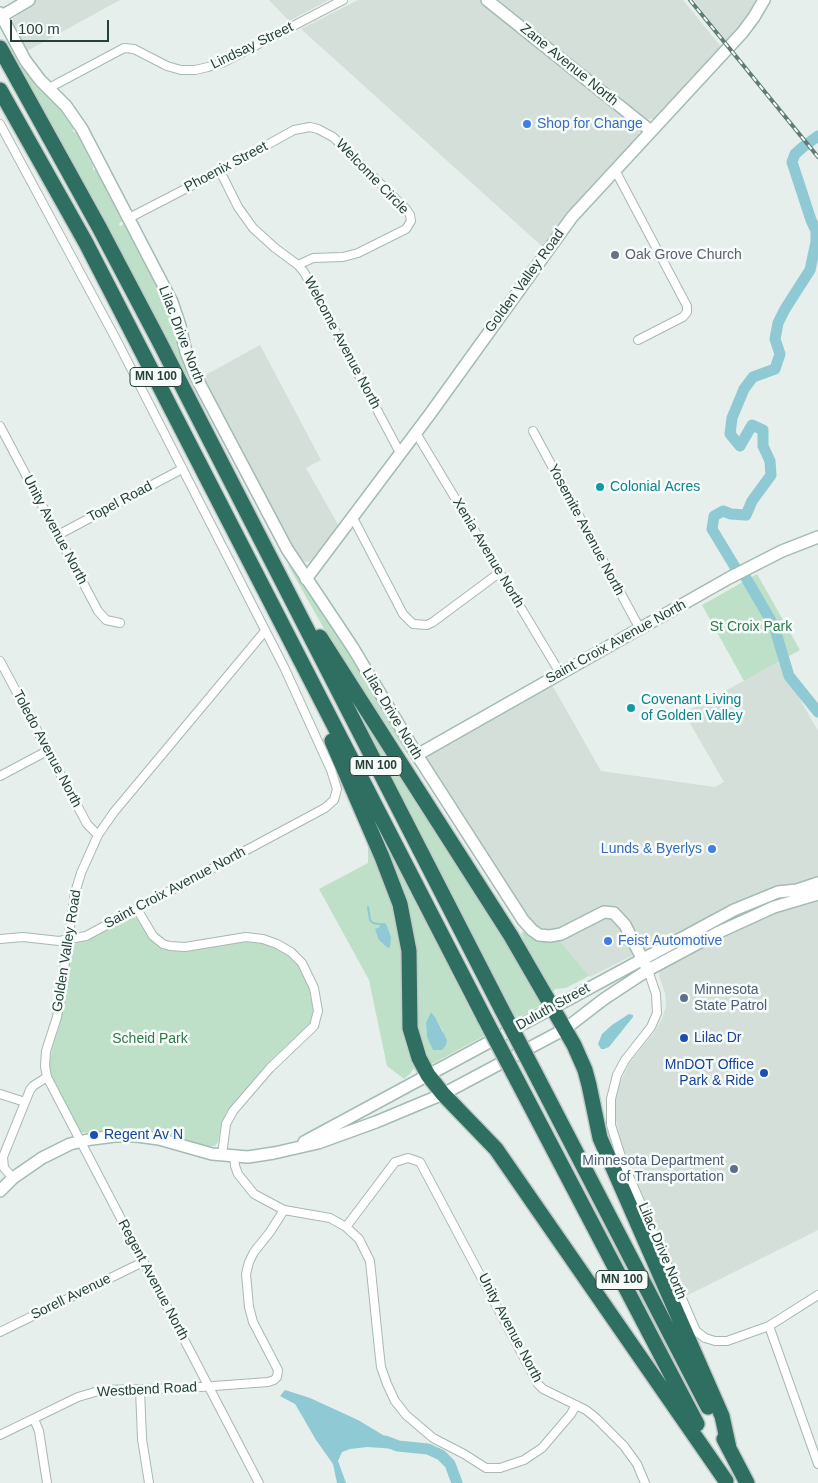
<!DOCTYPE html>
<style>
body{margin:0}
#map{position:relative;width:818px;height:1483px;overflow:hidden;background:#e6efeb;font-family:Helvetica,sans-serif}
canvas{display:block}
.scale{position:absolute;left:10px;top:20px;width:99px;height:22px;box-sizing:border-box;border:2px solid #24423a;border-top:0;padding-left:6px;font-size:15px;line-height:18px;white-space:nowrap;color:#24423a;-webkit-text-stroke:4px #f7fbf9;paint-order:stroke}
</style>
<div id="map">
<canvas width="818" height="1483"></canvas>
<div class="scale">100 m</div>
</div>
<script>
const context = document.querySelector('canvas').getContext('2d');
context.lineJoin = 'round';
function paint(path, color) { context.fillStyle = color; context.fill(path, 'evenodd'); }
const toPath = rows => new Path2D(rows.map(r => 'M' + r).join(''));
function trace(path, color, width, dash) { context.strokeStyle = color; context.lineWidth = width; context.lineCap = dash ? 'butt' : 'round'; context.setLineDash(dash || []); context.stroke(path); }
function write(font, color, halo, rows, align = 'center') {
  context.font = font + ' Helvetica,sans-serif'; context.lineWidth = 5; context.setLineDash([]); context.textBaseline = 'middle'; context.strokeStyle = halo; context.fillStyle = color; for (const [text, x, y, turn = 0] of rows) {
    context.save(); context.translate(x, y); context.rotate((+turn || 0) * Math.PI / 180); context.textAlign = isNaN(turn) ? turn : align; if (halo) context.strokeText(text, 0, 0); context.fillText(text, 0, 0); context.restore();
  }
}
const built = toPath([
 [36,0,120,0,27,51,12,19,29,8],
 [269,0,329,0,289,21],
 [358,0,480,0,636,126,640,131,638,138,545,249,301,29],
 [498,0,683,0,723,49,659,117,654,119,647,119],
 [694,0,758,0,747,21,728,44],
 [260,345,321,460,306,468,340,528,313,560,307,562,297,560,202,377],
 [779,662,818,731,818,877,732,905,590,977,551,932,541,929,525,915,427,762,427,758,431,752,551,683,601,771,715,787,724,782,684,713],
 [818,899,818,1230,686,1296,622,1147,616,1120,616,1095,621,1080,629,1064,655,1031,662,1019,666,1006,665,993,659,975,660,971,662,969,749,922,794,905]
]);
const green = toPath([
 [22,66,37,85,56,104,73,128,73,132,76,132,93,166,93,170,96,170,123,222,120,222,119,225,121,226,124,223,167,307,173,323,180,354,187,373,184,374,113,238,20,69],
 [290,564,344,642,419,766,417,768,370,701,331,641,288,565],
 [757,574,800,650,744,681,702,605],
 [347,693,431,816,544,1004,540,1006,516,1019],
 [369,812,484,1036,434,1063,429,1064,417,1031,413,964],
 [436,1019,443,1031,442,1050,427,1037,426,1023],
 [368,837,398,904,415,1067,415,1069,413,1069,411,1073,404,1079,387,1066,369,980,319,889,368,863],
 [131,917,137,918,139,921,151,940,163,948,171,951,193,949,242,941,259,942,270,945,292,957,300,966,307,980,314,1012,311,1022,307,1027,271,1060,228,1111,221,1127,218,1142,215,1146,206,1146,163,1133,131,1128,80,1133,50,1075,49,1064,54,1041,59,1028,71,949,76,943,92,937],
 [526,931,558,939,589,976,566,988,555,989,554,991,550,989,529,954,521,933]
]);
const water = toPath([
 [379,923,385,923,387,926,391,937,390,947,388,948,379,940,377,935,375,929,380,927],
 [431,1012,436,1019,447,1040,446,1045,442,1050,433,1050,427,1037,426,1023],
 [629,1014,633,1015,633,1017,609,1047,604,1049,601,1049,598,1044,602,1034,612,1025],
 [285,1390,310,1398,358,1420,398,1444,397,1449,367,1447,350,1449,342,1452,338,1461,346,1483,337,1483,333,1464,316,1440,301,1414,295,1404,280,1396]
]);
const stream = toPath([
 [368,907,370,920,373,923,379,924]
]);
const river = toPath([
 [735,567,712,529,714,516,723,511,731,514,746,515,752,501,771,475,770,461,763,446,763,430,752,425,740,446,730,434,732,418,744,389,753,377,775,369,780,354,775,339,778,323,785,309,810,270,816,242,816,231,811,220,792,162,795,154,803,147,818,136],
 [746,578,774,626,789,676,818,712],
 [385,1441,398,1446,428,1449,441,1455,450,1464,457,1483]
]);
const street = toPath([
 [49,88,124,48,134,49,167,66,181,70,195,70,208,67,222,63,343,0],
 [0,124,117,341,284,667,331,770,337,789,334,800,325,808,86,936,59,941,23,937,0,939],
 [615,170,687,306,687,312,683,317,638,340],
 [220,171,238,207,253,228,275,248,298,265,304,272,400,453],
 [129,218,220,171,294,130,310,127,318,129,333,137,406,209,410,215,411,221,406,229,358,253,343,257,313,258,298,265],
 [0,426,98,611,106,620,120,623],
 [533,431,640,629],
 [416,433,560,673],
 [352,516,403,614,413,624,427,625,433,622,499,573],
 [58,535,182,469],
 [0,661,87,824,98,835],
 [0,776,47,751],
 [137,909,153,936,163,944,170,946,185,947,246,937,263,939,277,944,291,952,302,963,314,988,318,1011,314,1026,270,1068,233,1111,226,1124,222,1155],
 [648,970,656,994,657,1013,651,1027,625,1060,617,1075,611,1099,611,1125,622,1160,696,1331,705,1338,715,1341,727,1341,769,1326,818,1295],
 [47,1077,259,1483],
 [0,1094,25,1102],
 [234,1156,235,1166,238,1174,254,1194,284,1210,330,1218,346,1227,359,1239,370,1261,379,1349,381,1367,387,1384,395,1401,406,1415,433,1438,464,1454,486,1468,500,1468,524,1460,542,1448,571,1414,576,1405],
 [13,1178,4,1168,3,1157,30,1090,33,1086,47,1077,45,1066,46,1051,57,1017,75,893,81,873,98,835,114,812,265,631],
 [346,1227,395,1162,408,1158,420,1162,538,1384,543,1389,586,1410,596,1418,624,1446,637,1464,645,1483],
 [769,1326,818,1464],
 [0,1332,143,1262],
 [140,1389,142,1439,149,1483],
 [34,1419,39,1431,47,1483],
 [0,1435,78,1397,102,1390,187,1388,268,1382,274,1380,277,1377,278,1370,253,1322,249,1307,246,1274,249,1262,254,1252,270,1232,284,1210]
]);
const secondary = toPath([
 [487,0,651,131],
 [0,13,25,60,40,80,66,106,82,129,172,302,180,326,186,352,195,375,287,549,353,648,417,755,523,920,532,930,539,935,550,936,561,934,604,912,614,913,625,925,648,970],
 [2,16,29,0],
 [306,579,430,414,572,217,742,33,754,17,764,0],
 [417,755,729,578,782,551,818,537],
 [304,1142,734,910,778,892,797,890,818,883],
 [0,1191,13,1178,42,1158,70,1144,92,1139,115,1136,137,1136,159,1139,212,1154,248,1157,274,1153,318,1143,376,1122,443,1094,565,1029,604,999,648,970,717,933,774,907,818,894]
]);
const highway = toPath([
 [0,48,99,227,158,339,502,1010],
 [0,90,86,243,485,1019],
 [320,637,511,936,574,1045,585,1070,589,1085,600,1138,722,1416,729,1448],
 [332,741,382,857,400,904,409,951,410,1028,419,1058,428,1075,443,1094,496,1149,726,1481],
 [534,1071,708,1407],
 [517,1080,697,1424],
 [724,1439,747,1483]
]);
const rail = toPath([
 [690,0,818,157]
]);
const highwayBridge = toPath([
 [502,1010,534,1071],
 [485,1019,517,1080]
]);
const markers = [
 [527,124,5,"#3f7fe0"],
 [615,255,5,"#6b7280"],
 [600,487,5,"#0f9aa8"],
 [631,708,5,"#0f9aa8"],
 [712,849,5,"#3f7fe0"],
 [608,941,5,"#3f7fe0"],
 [684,998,5,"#5c6f8a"],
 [684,1038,5,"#1a4fb4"],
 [764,1073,5,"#1a4fb4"],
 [94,1135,5,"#1a4fb4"],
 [734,1169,5,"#5c6f8a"]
];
const shields = [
 [156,377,52],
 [376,766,52],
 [622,1280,52]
];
const shieldNames = [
 ["MN 100",156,377],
 ["MN 100",376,766],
 ["MN 100",622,1280]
];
const streetNames = [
 ["Lindsay Street",252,46,-26],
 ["Zane Avenue North",569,65,39],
 ["Phoenix Street",226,167,-28],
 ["Welcome Circle",372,177,46],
 ["Golden Valley Road",525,281,-54],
 ["Lilac Drive North",181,335,69],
 ["Welcome Avenue North",342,343,62],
 ["Topel Road",120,502,-28],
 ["Unity Avenue North",55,530,62],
 ["Yosemite Avenue North",586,530,62],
 ["Xenia Avenue North",488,553,59],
 ["Saint Croix Avenue North",616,642,-29],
 ["Lilac Drive North",392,714,59],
 ["Toledo Avenue North",47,749,62],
 ["Saint Croix Avenue North",175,888,-28],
 ["Golden Valley Road",67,951,-81],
 ["Duluth Street",553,1007,-29],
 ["Lilac Drive North",662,1251,67],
 ["Regent Avenue North",153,1280,62],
 ["Sorell Avenue",71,1297,-26],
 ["Unity Avenue North",510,1328,62],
 ["Westbend Road",147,1390,-3]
];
const shopNames = [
 ["Shop for Change",537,124],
 ["Lunds & Byerlys",702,849,"right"],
 ["Feist Automotive",618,941]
];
const worshipNames = [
 ["Oak Grove Church",625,255]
];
const cultureNames = [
 ["Colonial Acres",610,487],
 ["Covenant Living",641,700],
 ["of Golden Valley",641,716]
];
const parkNames = [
 ["St Croix Park",751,627],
 ["Scheid Park",150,1039]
];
const serviceNames = [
 ["Minnesota",694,990],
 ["State Patrol",694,1006],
 ["Minnesota Department",724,1161,"right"],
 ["of Transportation",724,1177,"right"]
];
const transitNames = [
 ["Lilac Dr",694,1038],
 ["MnDOT Office",754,1065,"right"],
 ["Park & Ride",754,1081,"right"],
 ["Regent Av N",104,1135]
];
paint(built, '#d4dfda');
paint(green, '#bfe0c8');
paint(water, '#8ec9d4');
trace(stream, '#8ec9d4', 2);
trace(river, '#8ec9d4', 11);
trace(street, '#a8b8b2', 10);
trace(secondary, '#a4bbb3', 14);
trace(highway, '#c2cac8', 18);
trace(street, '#fff', 8);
trace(secondary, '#fff', 11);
trace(highway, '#2f6f62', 15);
trace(rail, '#5f7d75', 4);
trace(rail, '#f7fbf9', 2, [5.5]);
trace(highwayBridge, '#c2cac8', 18, []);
trace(highwayBridge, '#2f6f62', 15);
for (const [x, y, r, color] of markers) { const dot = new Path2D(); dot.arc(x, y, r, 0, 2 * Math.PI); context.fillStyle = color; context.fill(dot); trace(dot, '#f7fbf9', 2); }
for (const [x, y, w] of shields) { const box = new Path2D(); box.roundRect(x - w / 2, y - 9.5, w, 19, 4); context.fillStyle = '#f7fbf9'; context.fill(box); trace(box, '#24423a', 1); }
write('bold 12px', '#24423a', null, shieldNames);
write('14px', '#24423a', '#f7fbf9', streetNames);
write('14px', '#366cbe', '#f7fbf9', shopNames, 'left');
write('14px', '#5b616d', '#f7fbf9', worshipNames, 'left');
write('14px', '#0d838f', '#f7fbf9', cultureNames, 'left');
write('14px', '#2d7a4b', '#f7fbf9', parkNames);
write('14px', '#4e5e75', '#f7fbf9', serviceNames, 'left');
write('14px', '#164399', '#f7fbf9', transitNames, 'left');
</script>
